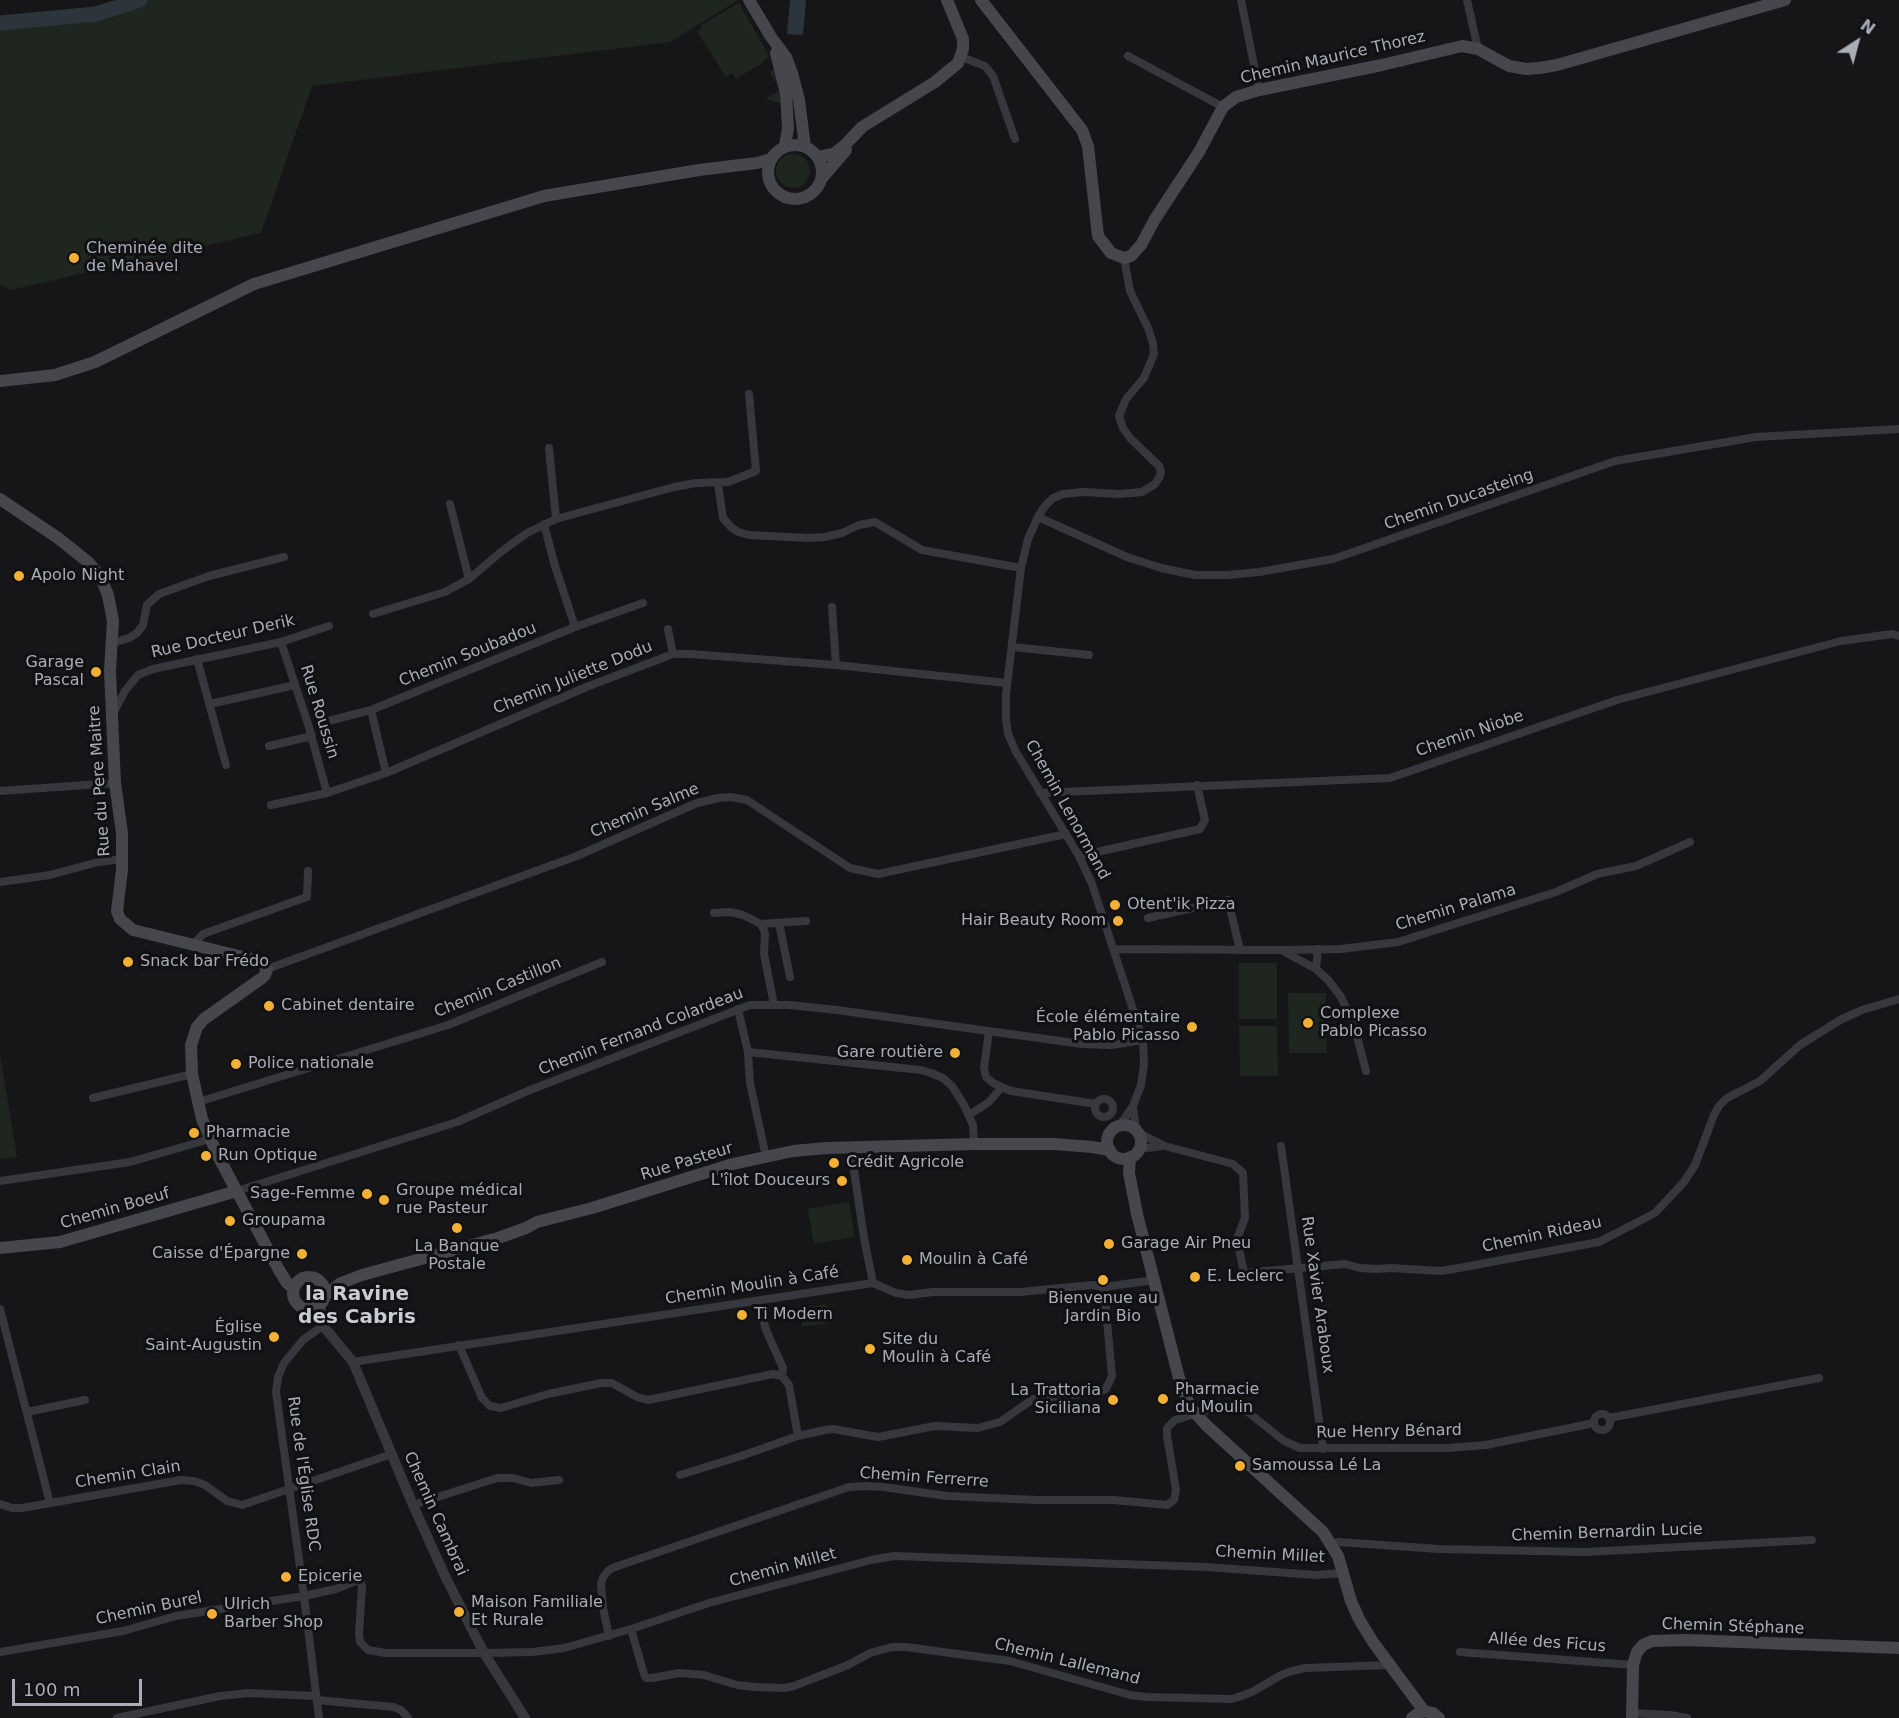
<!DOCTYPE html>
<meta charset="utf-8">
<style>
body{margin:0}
#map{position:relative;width:1899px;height:1718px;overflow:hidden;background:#161618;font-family:"DejaVu Sans",sans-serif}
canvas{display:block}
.north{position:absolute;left:1827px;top:12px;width:60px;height:60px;-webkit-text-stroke:4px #111113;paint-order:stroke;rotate:36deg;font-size:16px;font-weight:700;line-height:24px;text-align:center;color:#a8adb8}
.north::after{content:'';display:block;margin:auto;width:21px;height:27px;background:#a8adb8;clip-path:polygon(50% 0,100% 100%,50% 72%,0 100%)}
.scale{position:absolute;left:12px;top:1679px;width:130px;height:27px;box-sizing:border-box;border:3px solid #a8adb8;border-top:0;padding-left:8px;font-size:18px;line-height:21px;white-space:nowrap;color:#a8adb8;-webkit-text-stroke:4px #111113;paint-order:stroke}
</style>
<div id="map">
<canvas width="1899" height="1718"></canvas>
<div class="north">N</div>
<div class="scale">100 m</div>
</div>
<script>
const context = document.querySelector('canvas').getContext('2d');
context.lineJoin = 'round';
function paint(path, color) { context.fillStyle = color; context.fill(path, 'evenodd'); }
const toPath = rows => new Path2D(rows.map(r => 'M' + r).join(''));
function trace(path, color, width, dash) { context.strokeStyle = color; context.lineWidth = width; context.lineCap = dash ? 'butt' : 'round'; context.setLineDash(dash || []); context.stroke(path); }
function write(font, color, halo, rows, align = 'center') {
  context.font = font + ' "DejaVu Sans",sans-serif'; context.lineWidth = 6; context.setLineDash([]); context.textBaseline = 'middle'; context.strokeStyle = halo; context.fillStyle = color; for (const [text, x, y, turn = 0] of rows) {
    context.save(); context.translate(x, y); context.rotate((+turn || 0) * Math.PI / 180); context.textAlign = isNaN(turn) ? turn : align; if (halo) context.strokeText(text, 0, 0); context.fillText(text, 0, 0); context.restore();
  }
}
const green = toPath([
 [136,0,738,0,670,42,312,86,261,233,10,290,0,284,0,24],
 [739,3,768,54,767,59,762,63,736,79,733,73,726,77,697,31,701,29,700,26],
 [775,69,778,71,783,104,765,99,780,90,770,72],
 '776 171a17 17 0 1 1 34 0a17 17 0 1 1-34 0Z',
 [1239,963,1277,963,1277,1019,1239,1019],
 [1288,993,1326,993,1327,1053,1289,1053],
 [1239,1026,1277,1026,1278,1076,1240,1076],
 [0,1055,17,1157,0,1159],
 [849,1202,855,1237,814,1244,808,1209],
 [827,1304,830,1323,802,1327,800,1308]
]);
const water = toPath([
 [790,0,806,0,803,35,787,34]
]);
const river = toPath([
 [0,23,96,14,140,0]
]);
const minor = toPath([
 [1241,0,1259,90],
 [1467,0,1478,49],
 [1128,56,1223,107],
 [961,57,985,66,993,76,1015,139],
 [549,448,556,519],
 [718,484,723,518,731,527,738,532,749,535,808,538,825,537,842,533,859,525,875,522,922,550,1021,568],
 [450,504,469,579],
 [1038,517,1127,557,1161,568,1195,575,1227,575,1259,572,1333,559,1615,461,1756,437,1899,429],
 [544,524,555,566,575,627],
 [832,607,836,665],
 [373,614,445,592,469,579,502,551,527,533,556,519,674,487,696,483,728,482,756,471,749,394],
 [668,629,673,654],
 [281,642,308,724,327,793],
 [112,643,129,638,137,633,143,625,147,605,159,594,209,576,284,557],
 [1013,647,1089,655],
 [197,659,226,765],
 [210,704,295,685],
 [371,710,386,773],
 [112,716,125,691,138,675,153,669,281,642,329,626],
 [324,722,371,710,575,627,643,603],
 [269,746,312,736],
 [0,791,115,783],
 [1040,793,1390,778,1617,700,1841,641,1892,634,1899,636],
 [271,805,327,793,386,773,589,686,673,654,690,654,836,665,1007,683],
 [1079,856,1200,829,1205,820,1197,785],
 [0,882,50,875,98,862,122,859],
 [714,913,730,912,743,915,761,924,806,921],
 [1148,918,1228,900,1240,950],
 [779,923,790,977],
 [761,924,765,933,764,954,774,1005],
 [193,945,203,934,307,897,308,871],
 [1113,949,1283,950,1341,949,1398,942,1556,892,1597,874,1636,866,1690,842],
 [1283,951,1316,969,1328,980,1341,997,1354,1025,1366,1071],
 [267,969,577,856,697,803,718,798,731,797,747,800,850,868,878,874,1066,834],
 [1316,969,1318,949],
 [738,1009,748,1052,750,1083,766,1157],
 [989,1031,984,1068,986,1077,993,1083,1011,1091,1096,1104],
 [748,1052,921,1070,931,1073,943,1078,952,1086,964,1105,973,1125,974,1144],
 [93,1098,192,1074],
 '1095 1108a9 9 0 1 1 18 0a9 9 0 1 1-18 0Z',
 [198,1102,448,1025,602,962],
 [1133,1107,1136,1129],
 [969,1115,989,1102,1001,1088],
 [1120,1125,1133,1106,1141,1085,1144,1064,1143,1040,1092,884,1079,856,1016,752,1008,734,1006,719,1006,694,1021,568,1028,539,1038,517,1045,506,1053,498,1063,494,1083,492,1120,494,1142,492,1155,484,1160,476,1161,471,1159,466,1130,438,1123,428,1119,416,1126,399,1144,378,1154,354,1153,343,1148,328,1130,291,1124,258],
 [1139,1133,1165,1146,1233,1164,1243,1173,1245,1218,1237,1239,1244,1273,1345,1264,1360,1268,1377,1269,1391,1268,1441,1271,1459,1268,1599,1242,1655,1213,1684,1182,1695,1165,1714,1115,1719,1106,1727,1098,1760,1081,1800,1045,1840,1020,1862,1010,1899,999],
 [1281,1146,1323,1449],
 [852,1147,853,1163,864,1238,873,1283],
 [1139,1149,1162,1146],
 [0,1181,130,1162,210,1139],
 [237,1191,457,1122,530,1090,750,1005,789,1005,837,1010,1082,1044,1111,1045,1143,1040],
 [758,1301,766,1330,783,1368,782,1376,789,1385,798,1436],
 [0,1309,50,1503],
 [459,1345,482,1398,490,1406,501,1408,548,1394,601,1383,612,1383,637,1397,648,1400,773,1374,782,1376],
 [353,1362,873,1283,896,1293,909,1295,933,1292,1020,1292,1092,1285,1104,1287,1154,1280],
 [27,1412,85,1400],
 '1594 1422a8 8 0 1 1 16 0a8 8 0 1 1-16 0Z',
 [1609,1418,1819,1378],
 [680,1475,741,1456,798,1436,825,1430,833,1429,878,1437,935,1426,978,1428,1000,1422,1033,1399,1100,1392,1106,1389,1112,1376,1104,1287],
 [0,1504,12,1508,22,1508,181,1480,194,1481,205,1485,227,1501,242,1505,392,1454],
 [413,1505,497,1478,513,1478,531,1483,559,1480],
 [1331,1544,1338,1542,1439,1549,1586,1552,1812,1540],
 [631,1629,644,1674,646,1678,652,1678,679,1673,704,1675,737,1685,755,1687,785,1688,794,1686,848,1665,870,1653,892,1647,906,1647,1010,1661,1130,1695,1146,1697,1232,1699,1252,1692,1281,1675,1292,1671,1305,1668,1391,1665],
 [609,1636,603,1608,601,1584,603,1577,609,1570,615,1567,849,1487,866,1486,883,1487,947,1496,1037,1500,1114,1500,1167,1505,1174,1500,1176,1490,1167,1436,1167,1428,1175,1420,1222,1406,1239,1408,1249,1413,1284,1441,1300,1448,1447,1448,1486,1445,1594,1423],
 [0,1652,123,1631,176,1616,304,1596,336,1589,358,1580,360,1581,362,1586,359,1634,360,1642,368,1650,385,1653,484,1653,533,1652,564,1648,631,1629,709,1603,871,1560,894,1556,1206,1567,1316,1575,1343,1573],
 [1460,1652,1633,1665],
 [317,1700,393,1707,401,1710,408,1718],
 [1633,1713,1670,1715,1687,1718],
 [117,1718,220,1696,249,1693,316,1696],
 [319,1718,304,1596,276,1392,278,1377,284,1363,303,1340,324,1325]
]);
const tertiary = toPath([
 [320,1305,322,1321],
 [310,1310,353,1362,413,1505,445,1576,484,1653,525,1718]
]);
const secondary = toPath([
 [749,0,771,37,786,57,792,73,799,100,805,147],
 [981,0,1082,130,1088,146,1098,236,1111,253,1124,258,1131,256,1141,245,1155,219,1199,152,1223,107,1236,97,1259,90,1382,65,1462,46,1478,49,1509,66,1526,69,1539,68,1557,65,1785,0],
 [776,53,786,93,788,128,785,146],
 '768 172a27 27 0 1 1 54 0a27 27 0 1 1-54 0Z',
 [818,157,833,154,844,146,862,127,935,82,958,63,963,49,963,39,947,0],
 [822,178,846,150],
 [0,381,55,375,95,362,254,284,544,196,699,170,757,163,771,159],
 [0,499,58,538,88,562,100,576,108,595,113,621,110,671,115,783,122,833,122,870,117,911,120,919,133,930,255,960,262,963,267,969,265,975,262,978,204,1019,197,1027,191,1045,192,1074,202,1119,218,1156,279,1270,287,1283,294,1289],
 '1107 1142a17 17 0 1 1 34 0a17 17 0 1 1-34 0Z',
 [1130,1157,1129,1173,1137,1214,1179,1378,1190,1407,1206,1425,1323,1532,1338,1556,1351,1601,1359,1619,1373,1642,1424,1711],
 [0,1248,60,1242,237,1191],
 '293 1293a16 16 0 1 1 32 0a16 16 0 1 1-32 0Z',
 [326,1295,341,1283,362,1275,498,1238,526,1228,537,1222,592,1208,733,1164,793,1151,827,1148,974,1144,1055,1144,1092,1147,1110,1150],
 [1412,1718,1419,1713,1424,1711,1433,1713,1439,1718],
 [1632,1718,1633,1665,1637,1652,1643,1645,1652,1641,1686,1640,1899,1648]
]);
const markers = [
 [74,258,6,"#f2b134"],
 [19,576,6,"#f2b134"],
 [96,672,6,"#f2b134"],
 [1115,905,6,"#f2b134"],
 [1118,921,6,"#f2b134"],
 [128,962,6,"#f2b134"],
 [269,1006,6,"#f2b134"],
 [1308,1023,6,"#f2b134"],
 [1192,1027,6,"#f2b134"],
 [955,1053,6,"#f2b134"],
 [236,1064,6,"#f2b134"],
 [194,1133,6,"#f2b134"],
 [206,1156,6,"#f2b134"],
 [834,1163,6,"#f2b134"],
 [842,1181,6,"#f2b134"],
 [367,1194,6,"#f2b134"],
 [384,1200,6,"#f2b134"],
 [230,1221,6,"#f2b134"],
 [457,1228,6,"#f2b134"],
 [1109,1244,6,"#f2b134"],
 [302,1254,6,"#f2b134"],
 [907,1260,6,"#f2b134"],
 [1195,1277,6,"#f2b134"],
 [1103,1280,6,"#f2b134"],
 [742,1315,6,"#f2b134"],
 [274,1337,6,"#f2b134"],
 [870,1349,6,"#f2b134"],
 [1163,1399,6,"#f2b134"],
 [1113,1400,6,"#f2b134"],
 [1240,1466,6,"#f2b134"],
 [286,1577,6,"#f2b134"],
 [459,1612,6,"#f2b134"],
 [212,1614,6,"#f2b134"]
];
const streetNames = [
 ["Chemin Maurice Thorez",1333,58,-13],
 ["Chemin Ducasteing",1459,500,-19],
 ["Rue Docteur Derik",223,637,-13],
 ["Chemin Soubadou",468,655,-22],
 ["Chemin Juliette Dodu",573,678,-22],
 ["Rue Roussin",319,712,73],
 ["Chemin Niobe",1470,734,-19],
 ["Rue du Pere Maitre",100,781,-94],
 ["Chemin Lenormand",1067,810,61],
 ["Chemin Salme",645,811,-23],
 ["Chemin Palama",1456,908,-17],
 ["Chemin Castillon",498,988,-22],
 ["Chemin Fernand Colardeau",641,1032,-21],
 ["Rue Pasteur",687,1162,-17],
 ["Chemin Boeuf",115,1209,-16],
 ["Chemin Rideau",1542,1235,-12],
 ["Chemin Moulin à Café",752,1286,-9],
 ["Rue Xavier Araboux",1317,1295,82],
 ["Rue Henry Bénard",1389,1432,-1],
 ["Rue de l'Église RDC",303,1474,82],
 ["Chemin Clain",128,1475,-9],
 ["Chemin Ferrerre",924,1478,4],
 ["Chemin Cambrai",435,1514,66],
 ["Chemin Bernardin Lucie",1607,1533,-2],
 ["Chemin Millet",1270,1555,3],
 ["Chemin Millet",783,1568,-15],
 ["Chemin Burel",149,1609,-12],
 ["Chemin Stéphane",1733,1627,2],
 ["Allée des Ficus",1547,1643,4],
 ["Chemin Lallemand",1067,1662,14]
];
const poiNames = [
 ["Cheminée dite",86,249],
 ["de Mahavel",86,267],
 ["Apolo Night",31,576],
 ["Garage",84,663,"right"],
 ["Pascal",84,681,"right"],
 ["Otent'ik Pizza",1127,905],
 ["Hair Beauty Room",1106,921,"right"],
 ["Snack bar Frédo",140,962],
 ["Cabinet dentaire",281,1006],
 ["Complexe",1320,1014],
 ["Pablo Picasso",1320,1032],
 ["École élémentaire",1180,1018,"right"],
 ["Pablo Picasso",1180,1036,"right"],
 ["Gare routière",943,1053,"right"],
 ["Police nationale",248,1064],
 ["Pharmacie",206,1133],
 ["Run Optique",218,1156],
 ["Crédit Agricole",846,1163],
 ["L'îlot Douceurs",830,1181,"right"],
 ["Groupe médical",396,1191],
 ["rue Pasteur",396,1209],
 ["Sage-Femme",355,1194,"right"],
 ["Groupama",242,1221],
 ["Garage Air Pneu",1121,1244],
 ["La Banque",457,1247,"center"],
 ["Postale",457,1265,"center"],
 ["Caisse d'Épargne",290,1254,"right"],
 ["Moulin à Café",919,1260],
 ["E. Leclerc",1207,1277],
 ["Bienvenue au",1103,1299,"center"],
 ["Jardin Bio",1103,1317,"center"],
 ["Ti Modern",754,1315],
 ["Église",262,1328,"right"],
 ["Saint-Augustin",262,1346,"right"],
 ["Site du",882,1340],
 ["Moulin à Café",882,1358],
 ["Pharmacie",1175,1390],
 ["du Moulin",1175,1408],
 ["La Trattoria",1101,1391,"right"],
 ["Siciliana",1101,1409,"right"],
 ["Samoussa Lé La",1252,1466],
 ["Epicerie",298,1577],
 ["Maison Familiale",471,1603],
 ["Et Rurale",471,1621],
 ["Ulrich",224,1605],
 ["Barber Shop",224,1623]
];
const quarterNames = [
 ["la Ravine",357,1295],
 ["des Cabris",357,1318]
];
paint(green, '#1e261f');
paint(water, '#2c353c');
trace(river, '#2c353c', 15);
trace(minor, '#37383d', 8);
trace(tertiary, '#37383d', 10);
trace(secondary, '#45474d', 12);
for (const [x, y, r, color] of markers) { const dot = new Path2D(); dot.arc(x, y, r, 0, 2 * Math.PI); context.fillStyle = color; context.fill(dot); trace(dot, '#111113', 2); }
write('16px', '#a8adb8', '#111113', streetNames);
write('16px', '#a8adb8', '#111113', poiNames, 'left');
write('bold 20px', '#c9ccd4', '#111113', quarterNames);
</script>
